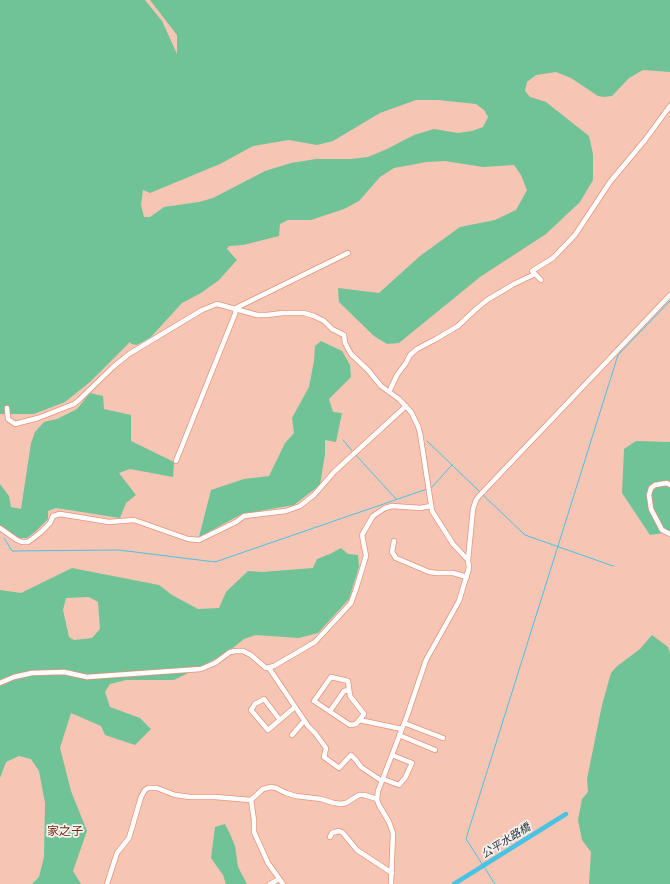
<!DOCTYPE html>
<meta charset="utf-8">
<style>
body{margin:0}
canvas{display:block;background:#f7c5b4}
</style>
<canvas width="670" height="884"></canvas>
<script>
const context = document.querySelector('canvas').getContext('2d');
context.lineJoin = 'round';
function paint(path, color) { context.fillStyle = color; context.fill(path, 'evenodd'); }
const toPath = rows => new Path2D(rows.map(r => 'M' + r).join(''));
function trace(path, color, width, dash) { context.strokeStyle = color; context.lineWidth = width; context.lineCap = dash ? 'butt' : 'round'; context.setLineDash(dash || []); context.stroke(path); }
function write(font, color, halo, rows, align = 'center') {
  context.font = font + ' Rubik,"Noto Sans JP",sans-serif'; context.lineWidth = 3.5; context.setLineDash([]); context.textBaseline = 'middle'; context.strokeStyle = halo; context.fillStyle = color; for (const [text, x, y, turn = 0] of rows) {
    context.save(); context.translate(x, y); context.rotate((+turn || 0) * Math.PI / 180); context.textAlign = isNaN(turn) ? turn : align; if (halo) context.strokeText(text, 0, 0); context.fillText(text, 0, 0); context.restore();
  }
}
const green = toPath([
 [0,0,145,0,162,21,177,54,177,35,150,0,670,0,670,72,643,70,629,78,612,96,604,97,598,96,571,78,556,72,536,75,527,82,525,91,530,97,546,102,589,136,593,154,593,180,580,202,546,234,480,277,399,343,387,344,374,336,339,302,338,288,379,293,420,256,460,227,495,220,516,210,527,190,521,175,514,165,483,167,445,161,427,162,394,168,380,177,359,201,344,209,311,220,288,220,280,224,279,236,243,245,229,246,227,249,237,260,219,280,201,293,182,303,151,337,137,345,131,344,130,342,90,382,65,402,34,414,0,414],
 [416,100,438,100,476,104,484,110,488,117,483,127,472,131,458,133,434,129,414,135,387,149,368,157,351,159,316,159,291,163,265,171,213,198,199,202,164,207,150,217,144,217,141,205,143,190,150,193,220,164,253,146,289,140,317,145,333,141,380,113],
 [321,341,342,351,350,365,351,377,329,399,333,412,342,413,336,442,325,440,325,454,320,485,294,505,242,514,199,537,211,490,244,479,269,476,285,443,294,433,292,418,309,387,314,361,315,346],
 [90,393,103,396,104,409,131,415,131,441,174,462,173,477,130,469,119,473,136,495,126,503,120,518,56,508,48,511,48,519,36,531,27,538,19,538,0,525,0,484,9,496,11,507,21,509,31,443,35,432,44,422,57,419,77,409],
 [636,441,670,442,670,532,650,535,622,493,624,449],
 [341,548,348,554,358,555,359,567,349,599,318,633,299,638,256,635,244,639,229,651,210,662,174,680,126,680,110,684,105,692,110,707,140,718,151,729,135,745,105,735,101,726,71,713,60,748,71,791,87,831,73,871,81,884,32,884,39,877,44,857,45,803,39,771,31,759,19,756,6,762,0,778,0,590,21,593,72,568,159,585,172,595,198,609,219,608,226,592,248,571,262,572,313,568,317,559,330,554],
 [89,597,98,602,100,629,92,638,74,640,69,637,63,610,66,598],
 [652,635,668,647,670,653,670,884,589,884,591,852,582,840,578,820,582,799,588,792,587,779,602,705,611,673,616,667,640,649],
 [225,824,230,834,235,846,238,867,247,884,226,884,223,875,211,858,215,827]
]);
const stream = toPath([
 [343,440,353,452],
 [427,441,480,492],
 [355,454,396,499],
 [430,488,432,487,452,465],
 [482,494,525,535,613,566],
 [4,538,12,551,119,550,215,562,427,489],
 [495,884,466,839,469,829,618,355,670,301]
]);
const canal = toPath([
 [454,884,566,814]
]);
const minor = toPath([
 [541,280,532,271,553,258,575,235,610,182,645,140,670,106],
 [234,309,348,253],
 [389,392,397,375,406,363,410,355,417,349,436,339,458,326,475,310,487,300,514,284,535,274],
 [7,408,8,419,15,424,38,418,74,404,79,400,113,367,129,354,202,310,217,304,257,315,267,315,283,313,304,313,314,316,324,321,332,329,344,335,345,343,351,354,368,370,381,386,399,399,411,412,418,426,420,433,432,511,453,544,468,560,469,568,459,601,426,660,407,716,378,791,377,800,379,805,389,822,393,833,391,884],
 [176,461,235,314,236,309],
 [670,485,667,483,655,485,651,488,649,495,651,509,662,530,670,534],
 [0,528,17,540,22,542,28,542,40,533,50,523,53,516,60,514,109,522,134,520,188,539,199,540,236,522,244,516,286,511,300,506,314,495,334,472,406,406],
 [394,541,392,552,396,558,429,572,437,573,453,573,467,577],
 [468,560,473,509,476,500,479,496,670,295],
 [269,668,308,726,315,733,326,748,324,757,339,768,351,755,356,760,361,767,382,781],
 [331,677,348,681,350,696,364,714,356,724,350,725,314,701,331,677],
 [0,683,14,677,32,673,64,672,87,677,201,669,215,663,230,652,236,651,243,651,251,655,266,668,274,666,315,642,351,603,356,589,366,556,362,535,373,516,385,508,392,506,420,508,431,506],
 [330,711,344,691,349,690],
 [280,720,264,699,255,704,251,710,268,730,295,707],
 [359,720,402,729],
 [404,723,443,738],
 [292,735,304,721],
 [399,735,435,750],
 [383,779,399,785,405,778,412,763,392,755],
 [251,800,254,820,254,832,268,863,283,884],
 [330,837,332,833,335,832,339,831,343,833,357,850,392,873],
 [107,884,117,853,129,838,141,797,145,790,148,788,157,788,175,795,190,797,215,797,251,800,263,789,271,787,276,788,286,793,296,796,321,799,334,803,341,804,346,803,359,795,364,795,377,799],
 [270,884,279,879]
]);
const waterNames = [
 ["公平水路橋",506,841,-32]
];
const quarterNames = [
 ["家之子",65,832]
];
paint(green, '#6fc397');
trace(stream, '#49c3e4', 1);
trace(canal, '#49c3e4', 4.5);
trace(minor, '#e3947a', 6);
trace(minor, '#fff', 4.5);
write('italic 11px', '#1d3239', '#f9f1ee', waterNames);
write('12px', '#6e2a11', '#f9f1ee', quarterNames);
</script>
